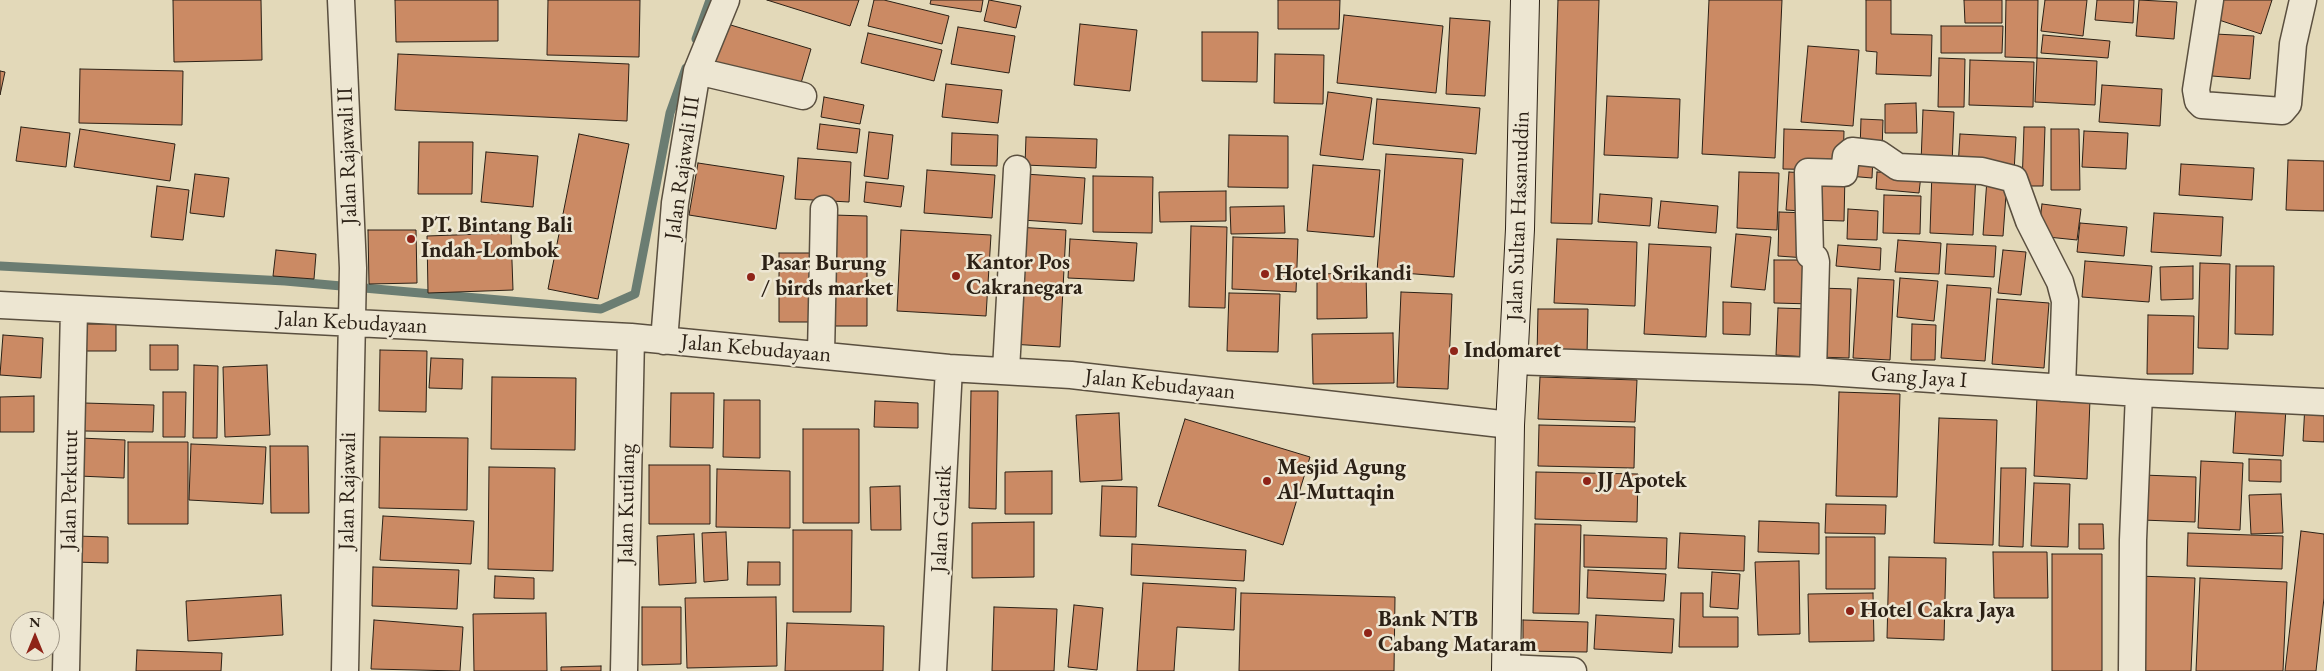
<!DOCTYPE html>
<style>
body{margin:0}
#map{position:relative;width:2324px;height:671px;overflow:hidden;background:#e3d9b9;font-family:"EB Garamond",serif}
canvas{display:block}
.north{position:absolute;left:10px;top:611px;width:50px;height:50px;box-sizing:border-box;background:#ede6d2;border:1px solid #a09787;border-radius:50%;rotate:0deg;font-size:14px;font-weight:700;line-height:20px;text-align:center;color:#2c2116}
.north::after{content:'';display:block;margin:auto;width:18px;height:22px;background:#8f2418;clip-path:polygon(50% 0,100% 100%,50% 72%,0 100%)}
</style>
<div id="map">
<canvas width="2324" height="671"></canvas>
<div class="north">N</div>
</div>
<script>
const context = document.querySelector('canvas').getContext('2d');
context.lineJoin = 'round';
const toPath = rows => new Path2D(rows.map(r => 'M' + r).join(''));
function trace(path, color, width, dash) { context.strokeStyle = color; context.lineWidth = width; context.lineCap = dash ? 'butt' : 'round'; context.setLineDash(dash || []); context.stroke(path); }
function paint(path, color) { context.fillStyle = color; context.fill(path, 'evenodd'); }
function write(font, color, halo, rows, align = 'center') {
  context.font = font + ' "EB Garamond",serif'; context.lineWidth = 5; context.setLineDash([]); context.textBaseline = 'middle'; context.strokeStyle = halo; context.fillStyle = color; for (const [text, x, y, turn = 0] of rows) {
    context.save(); context.translate(x, y); context.rotate((+turn || 0) * Math.PI / 180); context.textAlign = isNaN(turn) ? turn : align; if (halo) context.strokeText(text, 0, 0); context.fillText(text, 0, 0); context.restore();
  }
}
const stream = toPath([
 [696,39,710,0],
 [0,266,285,281,601,309,635,294,670,113,686,68]
]);
const building = toPath([
 [173,0,261,0,262,60,174,62,173,0],
 [395,0,498,0,498,41,396,42,395,0],
 [548,0,640,0,639,57,547,55,548,0],
 [767,0,859,0,850,26,767,0],
 [874,0,884,0,949,16,942,44,868,26,874,0],
 [931,0,983,0,981,12,930,4,931,0],
 [989,0,1021,6,1016,28,984,21,989,0],
 [1278,0,1340,0,1339,29,1278,29,1278,0],
 [1558,0,1599,0,1592,224,1551,223,1558,0],
 [1709,0,1782,0,1775,158,1702,154,1709,0],
 [1866,0,1891,0,1891,34,1932,35,1931,76,1876,74,1877,52,1866,51,1866,0],
 [1964,0,2002,0,2002,23,1965,23,1964,0],
 [2006,0,2038,0,2037,58,2005,57,2006,0],
 [2045,0,2087,0,2083,36,2041,31,2045,0],
 [2097,0,2134,0,2133,23,2095,20,2097,0],
 [2139,0,2177,2,2174,39,2136,36,2139,0],
 [2216,0,2272,0,2261,34,2210,17,2216,0],
 [1344,15,1443,26,1436,93,1337,83,1344,15],
 [1450,18,1490,21,1485,96,1446,94,1450,18],
 [724,23,811,49,799,90,712,64,724,23],
 [1080,24,1137,30,1130,91,1074,85,1080,24],
 [1941,26,2003,26,2002,53,1941,53,1941,26],
 [958,27,1015,36,1009,73,951,64,958,27],
 [1202,32,1258,32,1257,82,1202,81,1202,32],
 [868,33,942,50,934,81,861,63,868,33],
 [2215,34,2254,36,2250,79,2212,76,2215,34],
 [2043,35,2110,41,2108,58,2041,53,2043,35],
 [1808,46,1859,50,1853,126,1801,122,1808,46],
 [398,54,629,64,627,121,395,110,398,54],
 [1275,54,1324,55,1323,104,1274,103,1275,54],
 [1939,58,1965,59,1964,107,1938,107,1939,58],
 [2037,58,2097,61,2095,105,2035,102,2037,58],
 [1970,60,2034,62,2033,107,1969,105,1970,60],
 [80,69,183,71,182,125,79,123,80,69],
 [0,71,5,72,0,95,0,71],
 [946,84,1002,90,998,123,942,117,946,84],
 [2102,85,2162,89,2160,126,2099,122,2102,85],
 [1328,92,1372,98,1363,160,1320,155,1328,92],
 [1607,96,1680,99,1678,158,1604,155,1607,96],
 [824,97,864,105,860,124,821,117,824,97],
 [1377,99,1480,108,1476,154,1373,144,1377,99],
 [1916,103,1917,133,1885,133,1885,104,1916,103],
 [1923,110,1954,112,1952,165,1921,163,1923,110],
 [1861,119,1883,120,1882,151,1860,150,1861,119],
 [820,124,860,129,857,153,817,149,820,124],
 [21,127,70,133,66,167,16,161,21,127],
 [2024,127,2045,127,2043,186,2022,186,2024,127],
 [80,129,175,144,170,181,74,167,80,129],
 [1784,129,1844,131,1843,170,1783,169,1784,129],
 [2051,129,2079,129,2080,190,2051,190,2051,129],
 [2084,131,2128,133,2126,169,2082,167,2084,131],
 [869,132,893,135,888,179,864,176,869,132],
 [952,133,998,135,997,166,951,165,952,133],
 [579,134,629,144,598,299,548,289,579,134],
 [1960,134,2016,137,2014,172,1958,168,1960,134],
 [1229,135,1288,136,1288,188,1228,187,1229,135],
 [1026,137,1097,139,1096,168,1025,165,1026,137],
 [419,142,473,142,472,194,418,194,419,142],
 [486,152,538,156,533,207,481,202,486,152],
 [1386,154,1463,159,1454,277,1377,271,1386,154],
 [1849,154,1873,156,1872,178,1848,176,1849,154],
 [798,158,851,162,849,202,795,199,798,158],
 [2288,160,2324,161,2324,211,2286,210,2288,160],
 [698,163,784,176,776,229,689,215,698,163],
 [2181,164,2254,168,2252,200,2179,195,2181,164],
 [1313,165,1380,170,1374,237,1307,231,1313,165],
 [927,170,995,175,992,218,924,213,927,170],
 [1932,171,1976,172,1973,235,1930,233,1932,171],
 [1739,172,1779,173,1777,230,1737,228,1739,172],
 [1789,172,1805,173,1802,211,1786,210,1789,172],
 [1877,172,1921,175,1919,193,1876,189,1877,172],
 [1814,173,1845,174,1844,221,1812,220,1814,173],
 [195,174,229,178,224,217,190,213,195,174],
 [1025,174,1085,178,1082,224,1022,220,1025,174],
 [1093,176,1153,177,1152,233,1093,232,1093,176],
 [1987,179,2007,181,2003,236,1983,235,1987,179],
 [866,182,904,186,901,207,864,202,866,182],
 [157,186,189,190,183,240,151,237,157,186],
 [1226,191,1226,221,1160,222,1159,192,1226,191],
 [1600,194,1652,198,1650,226,1598,222,1600,194],
 [1884,195,1921,196,1920,234,1883,233,1884,195],
 [1661,201,1718,206,1716,233,1658,228,1661,201],
 [2042,204,2081,209,2077,240,2038,236,2042,204],
 [1284,206,1285,233,1231,234,1230,207,1284,206],
 [1848,209,1878,211,1877,240,1847,239,1848,209],
 [1779,212,1808,213,1806,258,1778,256,1779,212],
 [2154,213,2223,217,2221,256,2151,252,2154,213],
 [833,215,867,216,867,326,832,326,833,215],
 [2080,223,2127,227,2124,256,2077,252,2080,223],
 [1191,226,1227,227,1225,308,1189,307,1191,226],
 [1016,227,1066,230,1060,347,1010,344,1016,227],
 [368,230,416,230,417,283,369,284,368,230],
 [901,230,991,235,986,316,897,311,901,230],
 [511,233,513,290,428,293,427,236,511,233],
 [1736,234,1771,237,1765,290,1731,287,1736,234],
 [1233,237,1298,239,1296,292,1232,289,1233,237],
 [1070,239,1137,243,1134,281,1068,278,1070,239],
 [1557,239,1637,242,1635,306,1554,303,1557,239],
 [1898,240,1941,243,1939,274,1895,272,1898,240],
 [1649,244,1711,247,1706,337,1644,334,1649,244],
 [1947,244,1996,246,1994,277,1945,274,1947,244],
 [1838,245,1881,248,1880,270,1836,266,1838,245],
 [276,250,316,254,314,279,273,276,276,250],
 [2003,250,2026,252,2021,295,1998,293,2003,250],
 [779,253,812,253,812,322,779,322,779,253],
 [1774,260,1813,260,1813,304,1774,303,1774,260],
 [2085,261,2152,266,2149,302,2082,297,2085,261],
 [2200,263,2230,264,2228,349,2198,348,2200,263],
 [2193,266,2193,299,2161,300,2160,267,2193,266],
 [2236,266,2274,266,2273,335,2235,334,2236,266],
 [1366,273,1367,318,1317,319,1317,274,1366,273],
 [1858,278,1894,280,1890,360,1853,358,1858,278],
 [1900,278,1938,281,1934,321,1897,317,1900,278],
 [1947,285,1991,288,1985,361,1941,358,1947,285],
 [1819,288,1851,289,1849,358,1816,357,1819,288],
 [1401,292,1452,294,1448,389,1397,387,1401,292],
 [1229,293,1280,294,1278,352,1227,351,1229,293],
 [1997,299,2049,303,2044,368,1992,364,1997,299],
 [1723,302,1751,303,1750,335,1723,334,1723,302],
 [1778,308,1810,309,1808,357,1776,355,1778,308],
 [1538,309,1588,309,1587,355,1537,355,1538,309],
 [2148,315,2194,316,2193,374,2147,374,2148,315],
 [78,324,116,324,116,351,78,351,78,324],
 [1912,324,1936,325,1935,360,1911,360,1912,324],
 [1393,333,1394,383,1313,384,1312,334,1393,333],
 [3,335,43,338,41,378,0,375,3,335],
 [150,345,178,345,178,370,150,370,150,345],
 [380,350,427,351,426,412,379,411,380,350],
 [431,358,463,359,462,389,429,388,431,358],
 [194,365,218,366,217,438,193,438,194,365],
 [267,365,270,435,225,437,223,367,267,365],
 [492,377,576,378,575,450,491,449,492,377],
 [1540,377,1637,380,1635,422,1538,419,1540,377],
 [971,391,998,391,996,509,969,508,971,391],
 [163,392,186,392,185,437,163,437,163,392],
 [1839,392,1900,394,1897,497,1836,496,1839,392],
 [671,393,714,393,713,448,670,447,671,393],
 [34,396,34,432,0,432,0,397,34,396],
 [2037,396,2090,399,2087,479,2034,476,2037,396],
 [724,400,760,400,760,458,723,457,724,400],
 [875,401,918,403,918,428,874,427,875,401],
 [84,403,154,405,153,432,84,431,84,403],
 [2305,404,2324,405,2324,442,2303,441,2305,404],
 [2236,405,2286,408,2283,456,2233,453,2236,405],
 [1119,413,1122,480,1080,482,1076,415,1119,413],
 [1939,418,1997,420,1993,545,1934,543,1939,418],
 [1185,419,1310,457,1283,545,1158,506,1185,419],
 [1539,425,1635,427,1634,468,1538,466,1539,425],
 [803,429,859,429,859,523,803,523,803,429],
 [380,437,468,438,467,510,379,508,380,437],
 [80,438,125,440,124,478,79,476,80,438],
 [128,442,188,442,188,524,128,524,128,442],
 [191,444,266,447,263,504,189,500,191,444],
 [270,446,308,446,309,513,271,513,270,446],
 [2249,459,2281,460,2281,482,2249,481,2249,459],
 [2201,461,2243,463,2240,530,2198,528,2201,461],
 [649,465,710,465,710,524,649,524,649,465],
 [489,467,555,468,553,571,488,569,489,467],
 [2001,468,2026,468,2023,547,1999,546,2001,468],
 [717,469,790,471,790,528,716,527,717,469],
 [1052,471,1052,514,1005,514,1005,472,1052,471],
 [1536,472,1638,474,1637,522,1535,519,1536,472],
 [2143,475,2196,477,2195,522,2142,520,2143,475],
 [2034,483,2070,484,2068,547,2031,546,2034,483],
 [900,486,901,530,871,530,870,487,900,486],
 [1102,486,1137,487,1136,537,1100,536,1102,486],
 [2281,494,2283,533,2251,534,2249,495,2281,494],
 [1826,504,1886,505,1885,534,1825,533,1826,504],
 [383,516,474,521,471,564,380,560,383,516],
 [1759,521,1819,523,1819,554,1758,552,1759,521],
 [1034,522,1034,577,972,578,972,523,1034,522],
 [1535,524,1581,525,1579,614,1533,613,1535,524],
 [2079,524,2103,524,2104,549,2079,549,2079,524],
 [793,530,852,530,851,612,793,612,793,530],
 [2301,531,2324,534,2324,598,2316,671,2285,671,2301,531],
 [726,532,728,580,704,582,702,533,726,532],
 [1680,533,1745,536,1744,571,1678,568,1680,533],
 [2188,533,2283,536,2282,569,2187,566,2188,533],
 [694,534,696,583,659,585,657,536,694,534],
 [1584,535,1667,538,1666,569,1584,567,1584,535],
 [76,536,108,537,108,563,75,562,76,536],
 [1826,537,1875,537,1875,589,1826,589,1826,537],
 [1132,544,1246,550,1244,581,1131,575,1132,544],
 [1993,552,2047,552,2048,598,1994,598,1993,552],
 [2052,554,2102,554,2102,671,2052,671,2052,554],
 [1889,557,1946,558,1944,640,1887,638,1889,557],
 [1799,561,1800,634,1758,635,1755,562,1799,561],
 [748,562,780,562,780,585,747,585,748,562],
 [373,567,459,570,457,609,372,606,373,567],
 [1588,570,1666,574,1664,601,1587,598,1588,570],
 [1712,572,1740,574,1738,609,1710,607,1712,572],
 [495,576,534,578,534,599,494,598,495,576],
 [2137,576,2195,578,2191,671,2134,671,2137,576],
 [2200,578,2287,582,2283,671,2196,671,2200,578],
 [1143,583,1236,588,1234,630,1177,627,1174,671,1137,671,1143,583],
 [1241,593,1395,597,1394,671,1239,671,1241,593],
 [1681,593,1703,593,1703,617,1738,617,1738,647,1679,647,1681,593],
 [1873,593,1874,641,1809,642,1808,594,1873,593],
 [281,595,283,635,188,641,186,601,281,595],
 [776,597,777,666,687,668,685,598,776,597],
 [1074,605,1103,608,1097,670,1068,667,1074,605],
 [642,607,681,607,681,664,642,665,642,607],
 [994,607,1057,609,1054,671,992,671,994,607],
 [546,613,547,671,474,671,473,614,546,613],
 [1596,615,1674,619,1672,653,1594,649,1596,615],
 [374,620,463,627,460,671,371,669,374,620],
 [1523,620,1588,622,1587,652,1523,651,1523,620],
 [787,623,884,626,883,671,785,671,787,623],
 [137,650,222,653,221,671,136,671,137,650],
 [601,666,601,671,561,671,561,667,601,666]
]);
const minor = toPath([
 [341,0,353,268,345,671],
 [2210,0,2196,90,2198,101,2202,105,2282,111,2288,104,2293,44,2303,0],
 [697,71,803,96],
 [0,305,631,337,949,368,1071,375,1510,425],
 [664,341,675,203,697,71,726,0],
 [821,354,824,209],
 [1513,361,1813,371,2139,393,2324,402],
 [1006,370,1017,169],
 [1813,371,1816,262,1815,258,1810,255,1808,172,1844,173,1846,156,1852,151,1879,154,1898,167,1982,171,2014,179,2029,221,2060,282,2065,301,2062,388],
 [1506,668,1573,671],
 [66,671,74,309],
 [624,671,631,337],
 [933,671,949,368],
 [2132,671,2133,540,2139,393]
]);
const secondary = toPath([
 [1506,671,1510,425,1520,229,1525,0]
]);
const markers = [
 [411,239,5,"#8f2418"],
 [1265,274,5,"#8f2418"],
 [956,276,5,"#8f2418"],
 [751,277,5,"#8f2418"],
 [1454,351,5,"#8f2418"],
 [1267,481,5,"#8f2418"],
 [1587,481,5,"#8f2418"],
 [1850,611,5,"#8f2418"],
 [1368,633,5,"#8f2418"]
];
const streetNames = [
 ["Jalan Rajawali II",348,156,-92],
 ["Jalan Rajawali III",683,168,-82],
 ["Jalan Sultan Hasanuddin",1519,216,-88],
 ["Jalan Kebudayaan",352,323,3],
 ["Jalan Kebudayaan",756,349,5],
 ["Gang Jaya I",1919,378,4],
 ["Jalan Kebudayaan",1160,385,6],
 ["Jalan Perkutut",70,490,-89],
 ["Jalan Rajawali",348,491,-89],
 ["Jalan Kutilang",627,504,-89],
 ["Jalan Gelatik",942,519,-87]
];
const poiNames = [
 ["PT. Bintang Bali",421,226],
 ["Indah-Lombok",421,251],
 ["Kantor Pos",966,263],
 ["Cakranegara",966,288],
 ["Pasar Burung",761,264],
 ["/ birds market",761,289],
 ["Hotel Srikandi",1275,274],
 ["Indomaret",1464,351],
 ["Mesjid Agung",1277,468],
 ["Al-Muttaqin",1277,493],
 ["JJ Apotek",1597,481],
 ["Hotel Cakra Jaya",1860,611],
 ["Bank NTB",1378,620],
 ["Cabang Mataram",1378,645]
];
trace(stream, '#6b7d72', 9);
paint(building, '#cb8a64');
trace(building, '#2c2116', 1);
trace(minor, '#5a4f3f', 29);
trace(secondary, '#2c2116', 30);
trace(minor, '#ede6d2', 26);
trace(secondary, '#ede6d2', 28);
for (const [x, y, r, color] of markers) { const dot = new Path2D(); dot.arc(x, y, r, 0, 2 * Math.PI); context.fillStyle = color; context.fill(dot); trace(dot, '#ede6d2', 2); }
write('22px', '#2c2116', '#ede6d2', streetNames);
write('bold 22px', '#2c2116', '#ede6d2', poiNames, 'left');
</script>
